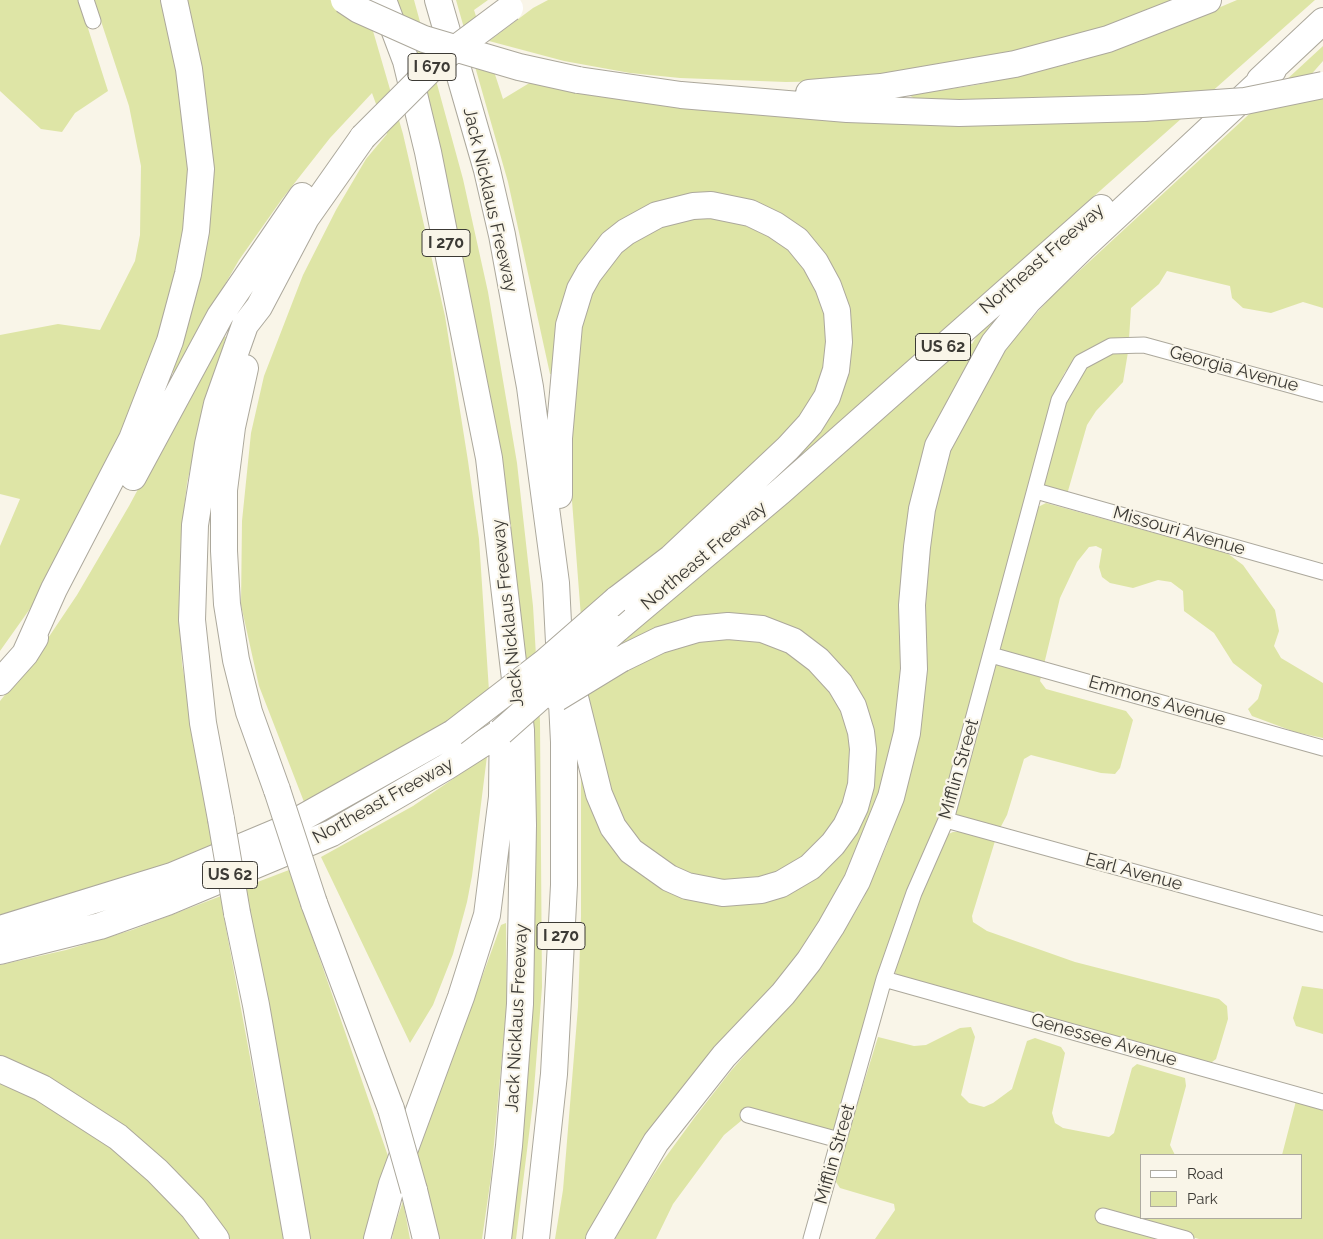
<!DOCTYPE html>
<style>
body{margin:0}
#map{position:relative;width:1323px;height:1239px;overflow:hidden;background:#f9f5e8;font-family:Raleway,sans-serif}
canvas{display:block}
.legend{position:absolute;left:1140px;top:1154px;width:162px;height:65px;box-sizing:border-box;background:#f9f5e8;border:1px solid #adaaa0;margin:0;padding:6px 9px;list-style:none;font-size:15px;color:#3c3a35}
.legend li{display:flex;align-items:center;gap:10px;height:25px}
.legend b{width:25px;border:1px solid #adaaa0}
</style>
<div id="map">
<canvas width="1323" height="1239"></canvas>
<ul class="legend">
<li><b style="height:6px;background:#fff"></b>Road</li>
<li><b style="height:14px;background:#dee5a6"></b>Park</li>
</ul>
</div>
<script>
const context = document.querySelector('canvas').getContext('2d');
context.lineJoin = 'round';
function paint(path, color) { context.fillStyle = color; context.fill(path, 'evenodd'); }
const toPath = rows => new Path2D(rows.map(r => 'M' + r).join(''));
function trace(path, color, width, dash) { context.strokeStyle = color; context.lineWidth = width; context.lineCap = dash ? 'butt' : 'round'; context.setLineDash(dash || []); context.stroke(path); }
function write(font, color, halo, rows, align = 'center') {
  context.font = font + ' Raleway,sans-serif'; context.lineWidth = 4.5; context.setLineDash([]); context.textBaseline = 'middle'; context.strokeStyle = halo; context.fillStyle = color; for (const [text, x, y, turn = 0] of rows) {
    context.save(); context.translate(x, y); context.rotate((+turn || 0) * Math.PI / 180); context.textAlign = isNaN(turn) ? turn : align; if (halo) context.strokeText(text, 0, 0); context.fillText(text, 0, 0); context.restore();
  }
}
const green = toPath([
 [0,0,79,0,108,91,75,113,62,132,41,129,0,91],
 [94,0,165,0,178,57,191,183,185,255,159,355,44,589,0,651,0,546,20,499,0,494,0,335,58,324,100,330,135,261,140,235,141,166,129,106],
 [180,0,330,0,352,12,364,0,403,134,445,316,468,461,479,539,489,691,443,727,306,807,259,686,241,605,242,521,251,433,264,376,303,275,336,210,366,159,387,134,372,93,330,138,282,199,239,260,174,373,168,370,200,236],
 [394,0,414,0,463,179,488,292,517,463,533,606,540,722,542,987,533,1102,516,1239,508,1239,514,597],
 [456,0,488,0,474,10,503,99,536,79,575,87,1062,105,915,99,909,95,976,85,1072,63,1138,42,1237,0,1315,0,763,490,816,425,838,297,758,209,618,227,555,374,550,374,508,182],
 [548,0,1188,0,1030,51,845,81,786,82,680,78,630,73,564,61,489,41,533,8],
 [1323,46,1323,61,1287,102,1323,95,1323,308,1303,302,1271,313,1243,308,1232,298,1230,286,1167,271,1159,284,1131,308,1129,339,1074,362,1065,372,1057,388,933,838,886,949,835,1132,753,1111,724,1135,673,1204,656,1239,615,1239,632,1208,662,1162,695,1117,730,1072,810,980,835,946,863,899,886,847,905,792,923,698,927,573,934,511,943,469,960,422,987,375,1017,335,1051,297],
 [695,215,757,225,793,253,818,292,825,313,828,339,826,364,818,387,806,411,753,467,631,576,581,617,569,462,578,323,605,261,648,228],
 [1016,298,947,403,904,657,897,729,867,833,826,918,590,1239,555,1239,563,1190,578,1007,581,916,581,773,607,830,725,901,840,845,864,724,780,629,621,652,620,642,964,340,972,344,981,329],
 [221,335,226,337,204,407,187,483,181,535,179,609,182,664,215,852,0,919,0,701,38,653,77,595,129,506],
 [1128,352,1123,382,1096,411,1087,425,1066,498,1046,488,1043,481,1065,403,1082,372,1094,362,1113,354],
 [1046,503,1227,553,1243,565,1275,610,1279,631,1274,646,1281,658,1323,683,1323,738,1295,732,1252,716,1248,709,1258,699,1262,685,1233,663,1214,633,1184,611,1183,591,1171,582,1158,580,1133,588,1110,583,1102,577,1099,567,1102,549,1096,546,1089,547,1077,562,1060,598,1040,681,1046,689,1126,711,1133,720,1120,768,1115,774,1101,773,1031,755,1024,759,1007,815,998,832,957,817,953,809,1038,507],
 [737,634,781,646,819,674,845,713,853,747,847,801,827,839,783,874,736,885,666,869,624,828,605,783,585,692,657,650],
 [487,756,472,876,467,902,453,954,433,1005,410,1043,321,857,413,806],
 [953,832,963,832,995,841,972,916,973,922,987,931,1075,962,1219,999,1227,1006,1228,1019,1216,1059,1208,1065,897,976,893,968,894,960,946,835],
 [289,870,388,1156,373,1201,366,1239,305,1239,245,896,222,907,284,1239,224,1239,194,1202,0,1062,0,965,66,950,132,930],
 [506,923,507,1001,491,1177,482,1239,436,1239,417,1155,501,925],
 [1302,986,1323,989,1323,1034,1296,1026,1293,1018],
 [971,1027,975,1037,961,1095,969,1103,984,1107,993,1103,1012,1089,1027,1041,1035,1038,1061,1047,1065,1053,1052,1113,1055,1123,1063,1128,1109,1137,1114,1133,1132,1068,1137,1064,1185,1078,1186,1086,1170,1145,1175,1155,1142,1155,1142,1218,1302,1218,1302,1155,1282,1155,1296,1101,1323,1108,1323,1239,1199,1239,1102,1212,1169,1239,875,1239,895,1210,894,1204,840,1188,834,1179,878,1037,914,1046,926,1045,960,1028],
 [0,1078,43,1098,150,1177,204,1239,0,1239],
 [403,1201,410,1239,392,1239,394,1228]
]);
const minor = toPath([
 [86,0,93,21],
 [1036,491,1323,572],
 [991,655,1323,748],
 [946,820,1323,924],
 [884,979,1323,1102],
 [748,1115,839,1140],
 [1103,1216,1186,1239],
 [811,1239,884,979,914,893,946,820,1059,400,1081,362,1111,346,1144,345,1323,394]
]);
const motorway = toPath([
 [383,0,406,61,428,152,489,458,521,730,523,825,520,1004,509,1146,498,1239],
 [438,0,487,170,502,235,530,387,556,583,564,742,564,885,554,1074,536,1239],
 [578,80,681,95,847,109,959,113,1144,108],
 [1260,80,1323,21],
 [809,93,881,87,1015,64,1108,39,1208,0],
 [245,368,232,427,224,490,224,551,227,604,236,660,249,712,277,790],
 [133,477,220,316,302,196],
 [559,495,559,438,569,325,580,289,589,273,612,243,626,232,657,215,693,206,711,205,750,213,775,225,797,240,815,262,828,286,837,311,839,342,836,370,827,397,810,424,788,448,671,558,616,600],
 [617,629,781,491,1101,208],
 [25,654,54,589,132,439,170,341,188,274,196,231,201,169,189,69,174,0],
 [0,682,25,654,35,638],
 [573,689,599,794,613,827,631,851,669,878,687,886,723,893,761,890,781,884,810,867,833,844,846,826,855,807,861,785,863,749,861,732,853,706,840,684,818,660,793,641,762,629,728,626,697,629,660,640,621,659],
 [221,819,203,723,192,620,195,525,208,444,217,404,245,325,259,307,306,218,363,137],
 [314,903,391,1109],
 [237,913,256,1005,297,1239],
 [0,929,172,876,277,832,453,733],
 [0,951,100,926,167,902,332,833,446,767,501,732],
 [0,1069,42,1088,118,1137,157,1171,193,1208,216,1239],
 [414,1190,426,1239],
 [377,1239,392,1184,461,997,487,915,502,797,503,709],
 [599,1239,656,1142,724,1056,783,994,809,961,831,927,857,881,891,797,907,733,914,669,912,605,917,547,922,509,938,446,994,343,1028,301,1083,247,1273,70]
]);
const motorwayBridge = toPath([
 [344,0,359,10,424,39,519,67,578,80],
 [1144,108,1245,101,1323,85],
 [363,137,439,61,510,8],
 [557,698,621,659],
 [501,732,617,629],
 [453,733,545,662,616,600],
 [277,790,314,903],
 [221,819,237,913],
 [391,1109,414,1190]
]);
const shields = [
 [432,67,48],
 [446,243,48],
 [943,347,55],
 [230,875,55],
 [561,936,48]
];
const shieldNames = [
 ["I 670",432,67],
 ["I 270",446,243],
 ["US 62",943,347],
 ["US 62",230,875],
 ["I 270",561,936]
];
const streetNames = [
 ["Jack Nicklaus Freeway",490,200,77],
 ["Northeast Freeway",1042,259,-41],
 ["Georgia Avenue",1234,369,15],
 ["Missouri Avenue",1179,531,16],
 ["Northeast Freeway",704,556,-40],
 ["Jack Nicklaus Freeway",508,613,-96],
 ["Emmons Avenue",1157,701,16],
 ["Mifflin Street",959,769,-74],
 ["Northeast Freeway",383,801,-29],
 ["Earl Avenue",1134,872,15],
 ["Jack Nicklaus Freeway",517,1018,-87],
 ["Genessee Avenue",1104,1040,16],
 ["Mifflin Street",835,1154,-74]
];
paint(green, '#dee5a6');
trace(minor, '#aca89c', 17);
trace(motorway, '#aca89c', 28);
trace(minor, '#fff', 15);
trace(motorway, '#fff', 26);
trace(motorwayBridge, '#aca89c', 28, []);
trace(motorwayBridge, '#fff', 26);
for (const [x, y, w] of shields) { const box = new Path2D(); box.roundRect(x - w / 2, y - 13.5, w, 27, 4); context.fillStyle = '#f9f5e8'; context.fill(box); trace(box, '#3c3a35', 1); }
write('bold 16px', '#3c3a35', null, shieldNames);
write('18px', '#3c3a35', '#f9f5e8', streetNames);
</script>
